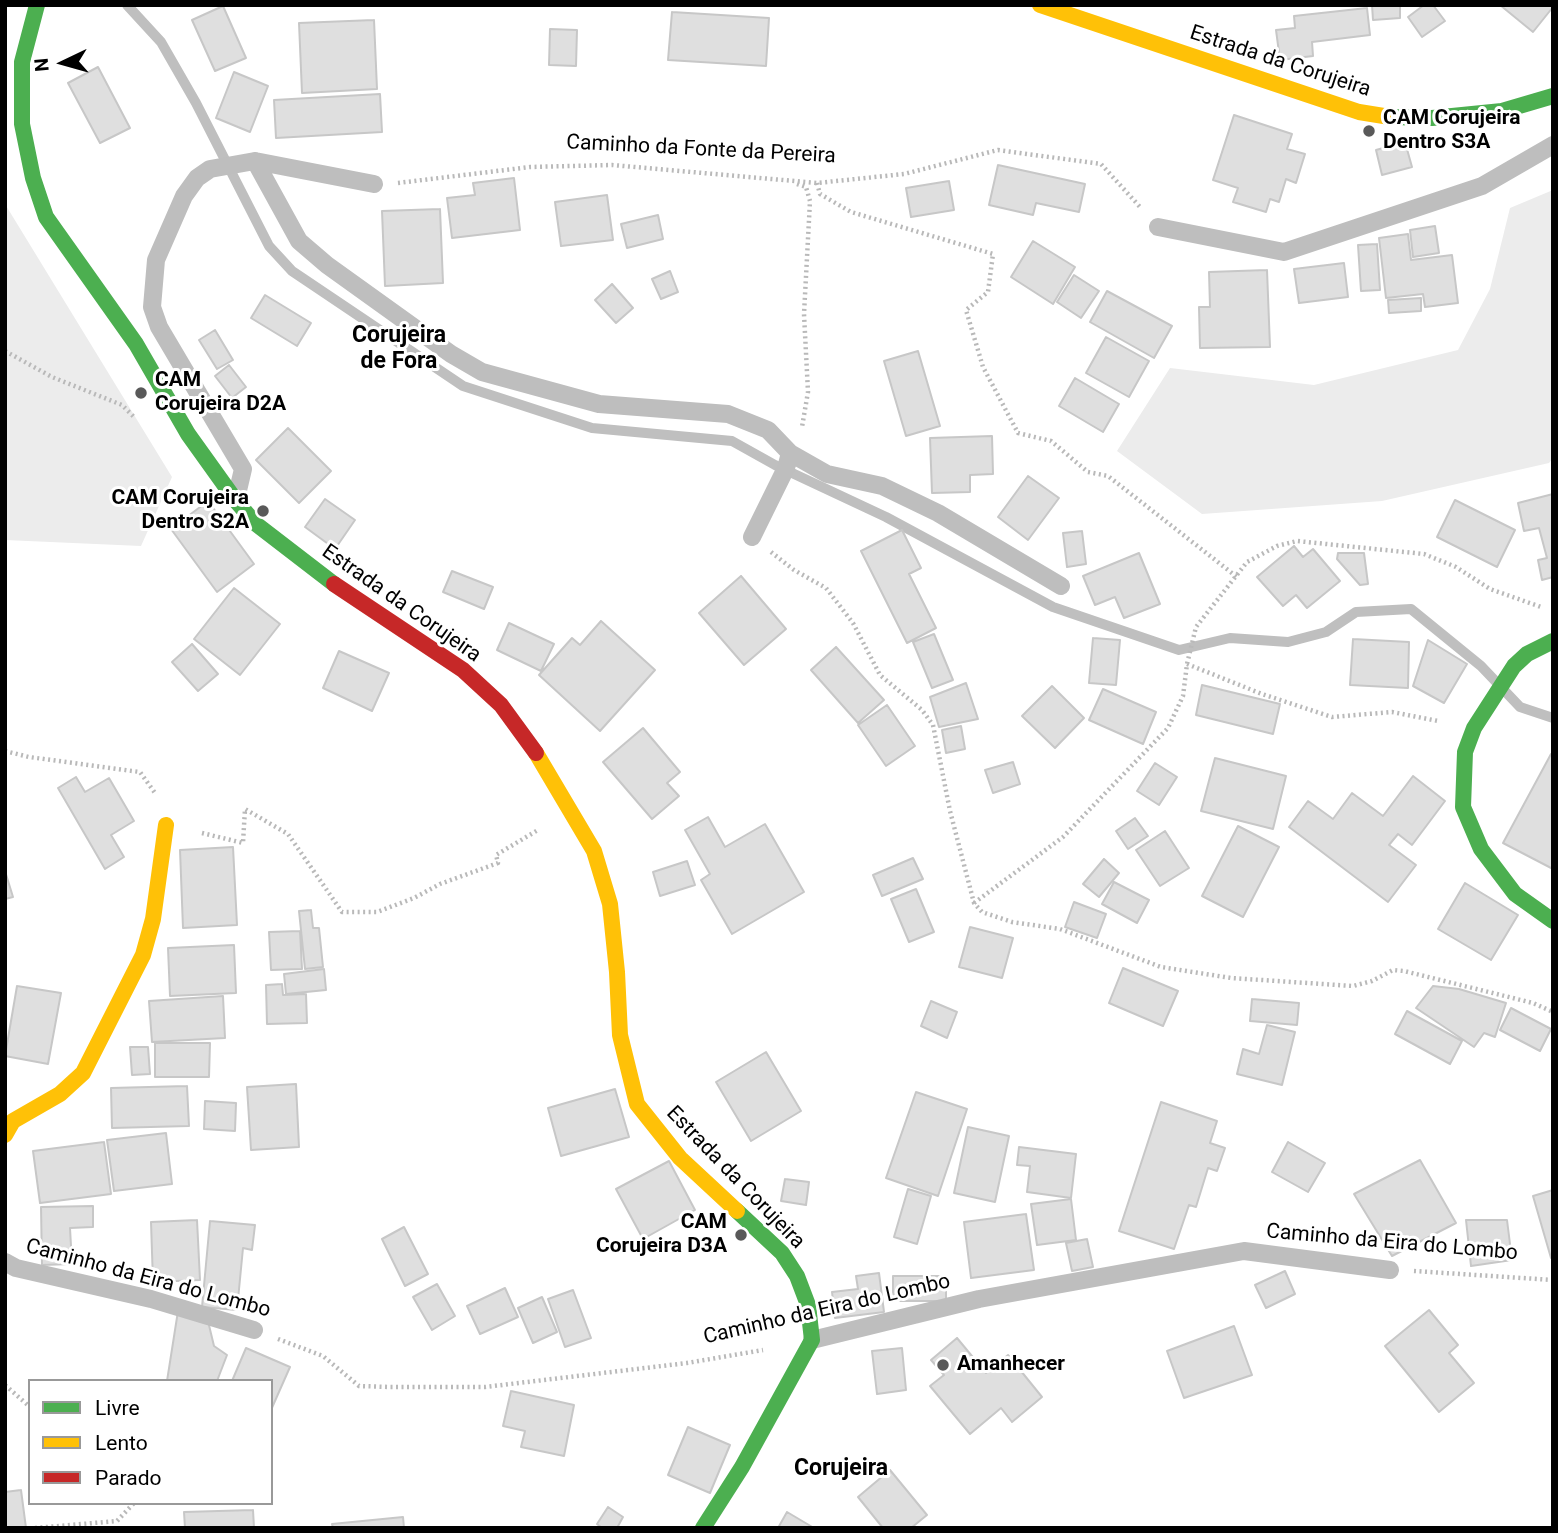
<!DOCTYPE html>
<style>
body{margin:0}
#map{position:relative;width:1558px;height:1533px;overflow:hidden;background:#fff;font-family:Roboto,sans-serif}
canvas{display:block}
.frame{position:absolute;inset:0;border:7px solid #000;pointer-events:none}
.legend{position:absolute;left:28px;top:1379px;width:245px;height:126px;box-sizing:border-box;background:#fff;border:2px solid #999;margin:0;padding:9px 12px;list-style:none;font-size:21px;color:#000}
.legend li{display:flex;align-items:center;gap:14px;height:35px}
.legend b{width:35px;border:2px solid #999}
.north{position:absolute;left:28px;top:28px;width:70px;height:70px;-webkit-text-stroke:5px #fff;paint-order:stroke;rotate:265deg;font-size:19px;font-weight:700;line-height:28px;text-align:center;color:#000}
.north::after{content:'';display:block;margin:auto;width:24px;height:32px;background:#000;clip-path:polygon(50% 0,100% 100%,50% 72%,0 100%)}
</style>
<div id="map">
<canvas width="1558" height="1533"></canvas>
<div class="frame"></div>
<ul class="legend">
<li><b style="height:9px;background:#4caf50"></b>Livre</li>
<li><b style="height:9px;background:#ffc107"></b>Lento</li>
<li><b style="height:9px;background:#c62828"></b>Parado</li>
</ul>
<div class="north">N</div>
</div>
<script>
const context = document.querySelector('canvas').getContext('2d');
context.lineJoin = 'round';
function paint(path, color) { context.fillStyle = color; context.fill(path, 'evenodd'); }
const toPath = rows => new Path2D(rows.map(r => 'M' + r).join(''));
function trace(path, color, width, dash) { context.strokeStyle = color; context.lineWidth = width; context.lineCap = dash ? 'butt' : 'round'; context.setLineDash(dash || []); context.stroke(path); }
function write(font, color, halo, rows, align = 'center') {
  context.font = font + ' Roboto,sans-serif'; context.lineWidth = 6; context.setLineDash([]); context.textBaseline = 'middle'; context.strokeStyle = halo; context.fillStyle = color; for (const [text, x, y, turn = 0] of rows) {
    context.save(); context.translate(x, y); context.rotate((+turn || 0) * Math.PI / 180); context.textAlign = isNaN(turn) ? turn : align; if (halo) context.strokeText(text, 0, 0); context.fillText(text, 0, 0); context.restore();
  }
}
const green = toPath([
 [1553,190,1553,458,1549,463,1382,501,1202,514,1117,451,1170,368,1314,385,1458,350,1490,289,1510,208],
 [5,204,172,477,141,546,5,540]
]);
const stream = toPath([
 [127,5,161,42,196,103,269,246,292,271,463,386,592,428,732,441,775,465,886,517,1053,607,1179,650,1230,638,1288,642,1326,632,1356,612,1411,609,1481,666,1520,707,1553,718]
]);
const building = toPath([
 [1372,5,1400,5,1400,18,1373,20,1372,5],
 [1424,5,1433,5,1445,21,1422,37,1408,17,1424,5],
 [1500,5,1553,5,1553,7,1533,32,1500,5],
 [223,6,246,58,215,71,192,20,223,6],
 [1367,8,1370,35,1312,42,1313,56,1280,60,1276,30,1295,28,1294,16,1367,8],
 [672,12,769,18,766,66,668,60,672,12],
 [374,20,377,89,302,93,299,23,374,20],
 [550,29,577,30,576,66,549,65,550,29],
 [98,67,130,128,100,143,68,83,98,67],
 [234,72,268,86,250,132,216,118,234,72],
 [380,94,382,132,276,138,274,100,380,94],
 [1234,115,1292,134,1287,149,1305,154,1296,183,1286,179,1279,202,1270,199,1266,212,1233,202,1238,188,1213,180,1234,115],
 [1405,142,1412,167,1382,175,1376,150,1405,142],
 [998,165,1085,184,1079,212,1036,203,1033,215,989,205,998,165],
 [514,178,520,230,452,238,447,198,475,195,473,183,514,178],
 [949,181,954,210,911,217,906,188,949,181],
 [607,195,613,240,561,246,555,202,607,195],
 [440,209,443,283,385,286,382,211,440,209],
 [658,215,663,239,627,248,621,224,658,215],
 [1435,226,1439,253,1413,257,1410,230,1435,226],
 [1408,234,1411,260,1452,255,1458,303,1425,307,1423,294,1386,298,1379,238,1408,234],
 [1033,241,1075,267,1053,304,1011,277,1033,241],
 [1377,244,1380,290,1361,291,1358,245,1377,244],
 [1344,263,1348,297,1299,303,1294,269,1344,263],
 [1267,270,1270,347,1200,348,1199,307,1210,307,1209,272,1267,270],
 [670,271,678,292,661,299,652,279,670,271],
 [1074,275,1099,291,1081,318,1057,302,1074,275],
 [612,284,633,308,616,323,595,300,612,284],
 [1107,291,1172,326,1154,358,1090,322,1107,291],
 [265,295,311,323,297,346,251,318,265,295],
 [1421,298,1421,311,1389,313,1388,300,1421,298],
 [215,330,233,360,217,369,199,340,215,330],
 [1106,337,1149,361,1129,397,1086,373,1106,337],
 [918,351,940,426,906,436,884,361,918,351],
 [229,365,246,387,232,398,215,376,229,365],
 [1075,378,1119,404,1103,432,1059,406,1075,378],
 [288,428,331,471,299,503,256,460,288,428],
 [992,436,993,474,970,475,970,492,932,493,930,438,992,436],
 [1028,476,1059,498,1028,540,998,517,1028,476],
 [1553,494,1553,577,1542,580,1538,560,1547,558,1539,528,1524,531,1518,503,1553,494],
 [325,499,355,520,335,549,305,527,325,499],
 [1455,500,1515,530,1497,567,1437,537,1455,500],
 [208,501,254,564,217,592,171,529,208,501],
 [902,530,921,568,909,574,936,628,907,643,861,551,902,530],
 [1082,531,1086,564,1067,567,1063,533,1082,531],
 [1294,546,1303,557,1313,549,1340,581,1307,608,1296,595,1283,606,1257,577,1294,546],
 [1139,553,1160,604,1124,618,1115,597,1095,605,1083,576,1139,553],
 [1338,553,1364,553,1368,584,1360,585,1337,559,1338,553],
 [452,571,493,587,484,609,443,592,452,571],
 [741,576,786,629,744,665,699,613,741,576],
 [234,588,280,624,240,675,194,639,234,588],
 [601,621,655,670,600,731,539,675,572,638,580,645,601,621],
 [509,623,554,644,541,671,497,650,509,623],
 [934,634,953,680,932,688,913,642,934,634],
 [1093,638,1120,640,1116,685,1089,683,1093,638],
 [1353,639,1409,642,1408,688,1350,685,1353,639],
 [1428,640,1467,664,1444,703,1413,686,1428,640],
 [192,644,218,674,198,691,172,662,192,644],
 [836,647,884,700,858,723,811,670,836,647],
 [339,651,389,673,372,711,323,688,339,651],
 [966,683,978,719,939,727,930,697,966,683],
 [1202,685,1280,704,1273,734,1196,715,1202,685],
 [1052,686,1084,718,1055,748,1022,716,1052,686],
 [1103,689,1156,712,1143,744,1089,720,1103,689],
 [887,705,915,746,886,766,858,725,887,705],
 [961,726,965,749,946,753,942,730,961,726],
 [643,728,680,772,667,783,679,796,652,819,603,762,643,728],
 [1551,754,1553,755,1553,869,1503,843,1551,754],
 [1215,758,1286,776,1273,829,1201,811,1215,758],
 [1013,762,1020,784,993,793,985,770,1013,762],
 [1155,763,1177,777,1159,805,1137,791,1155,763],
 [1413,776,1445,801,1412,845,1398,834,1389,845,1416,865,1388,902,1289,827,1308,801,1333,819,1352,793,1383,816,1413,776],
 [76,777,85,792,109,778,134,821,111,835,124,857,105,869,58,788,76,777],
 [708,817,725,847,765,824,804,892,732,934,701,880,710,874,685,830,708,817],
 [1135,818,1148,836,1128,849,1116,831,1135,818],
 [1238,826,1279,847,1243,917,1202,896,1238,826],
 [1165,831,1189,868,1160,886,1136,850,1165,831],
 [233,847,237,925,183,928,180,850,233,847],
 [913,858,923,879,882,896,873,875,913,858],
 [1104,859,1119,873,1099,897,1083,884,1104,859],
 [687,861,695,885,660,896,653,872,687,861],
 [5,871,13,897,5,899,5,871],
 [1114,882,1149,900,1137,923,1102,904,1114,882],
 [1465,883,1518,915,1491,960,1438,929,1465,883],
 [916,889,934,932,909,942,891,899,916,889],
 [1074,902,1106,914,1097,938,1065,927,1074,902],
 [311,910,313,928,319,928,323,967,305,969,299,911,311,910],
 [970,927,1013,938,1002,978,959,967,970,927],
 [300,931,302,969,271,970,269,932,300,931],
 [234,945,236,993,170,996,168,948,234,945],
 [1123,968,1178,991,1163,1026,1109,1003,1123,968],
 [324,969,326,990,286,994,284,974,324,969],
 [282,984,283,995,306,994,307,1023,267,1024,266,985,282,984],
 [17,986,61,993,48,1064,5,1056,17,986],
 [1433,986,1459,989,1506,1003,1495,1037,1484,1033,1474,1047,1416,1008,1433,986],
 [223,996,225,1038,152,1042,149,1001,223,996],
 [1252,999,1299,1003,1297,1025,1250,1021,1252,999],
 [931,1001,957,1012,947,1038,921,1026,931,1001],
 [1511,1008,1551,1029,1540,1051,1500,1030,1511,1008],
 [1407,1011,1462,1041,1450,1064,1395,1034,1407,1011],
 [1267,1025,1295,1032,1282,1085,1237,1074,1243,1049,1259,1054,1267,1025],
 [155,1043,210,1043,209,1077,155,1077,155,1043],
 [130,1047,148,1047,150,1074,132,1075,130,1047],
 [766,1052,801,1111,751,1141,716,1082,766,1052],
 [296,1084,299,1147,251,1150,247,1087,296,1084],
 [187,1086,189,1126,112,1128,111,1088,187,1086],
 [615,1089,629,1137,561,1156,548,1108,615,1089],
 [916,1092,967,1109,938,1196,886,1178,916,1092],
 [205,1101,236,1103,235,1131,204,1129,205,1101],
 [1161,1102,1217,1121,1210,1143,1225,1148,1217,1171,1208,1168,1196,1207,1189,1205,1174,1249,1119,1231,1161,1102],
 [968,1127,1009,1136,995,1202,954,1193,968,1127],
 [166,1133,172,1184,114,1191,107,1140,166,1133],
 [104,1142,111,1194,40,1203,33,1151,104,1142],
 [1288,1142,1325,1163,1308,1192,1272,1172,1288,1142],
 [1019,1147,1076,1154,1071,1198,1027,1192,1030,1166,1017,1165,1019,1147],
 [1420,1160,1456,1223,1392,1256,1354,1194,1420,1160],
 [669,1161,695,1210,643,1239,616,1189,669,1161],
 [785,1179,809,1182,806,1205,781,1201,785,1179],
 [908,1189,931,1196,917,1244,894,1237,908,1189],
 [1553,1190,1553,1258,1551,1258,1533,1196,1553,1190],
 [1071,1199,1076,1240,1037,1245,1031,1204,1071,1199],
 [93,1206,93,1227,70,1228,72,1264,42,1265,41,1207,93,1206],
 [1026,1214,1034,1270,971,1278,964,1222,1026,1214],
 [197,1220,200,1280,153,1282,151,1222,197,1220],
 [1466,1220,1507,1220,1512,1260,1471,1266,1466,1220],
 [210,1221,255,1225,252,1250,243,1248,237,1310,202,1307,210,1221],
 [404,1227,428,1274,405,1286,382,1239,404,1227],
 [1087,1239,1093,1267,1072,1271,1066,1243,1087,1239],
 [1285,1271,1295,1294,1266,1308,1255,1285,1285,1271],
 [879,1273,884,1312,835,1318,832,1292,858,1289,856,1276,879,1273],
 [893,1276,946,1276,946,1301,893,1301,893,1276],
 [437,1284,455,1316,432,1330,413,1297,437,1284],
 [505,1288,518,1317,480,1334,467,1306,505,1288],
 [573,1290,591,1338,565,1347,548,1299,573,1290],
 [542,1297,557,1332,533,1343,518,1308,542,1297],
 [1429,1310,1458,1345,1449,1353,1474,1383,1439,1412,1385,1346,1429,1310],
 [178,1311,207,1317,214,1346,227,1355,217,1381,167,1381,178,1311],
 [1234,1326,1252,1375,1184,1398,1167,1351,1234,1326],
 [957,1338,986,1373,1008,1355,1042,1397,1012,1422,1001,1408,970,1434,930,1386,944,1375,931,1360,957,1338],
 [246,1348,290,1367,271,1410,271,1381,232,1381,246,1348],
 [902,1348,906,1390,877,1394,872,1351,902,1348],
 [511,1391,574,1405,564,1456,521,1447,525,1431,503,1426,511,1391],
 [688,1427,730,1445,710,1493,668,1475,688,1427],
 [890,1470,927,1515,911,1528,883,1528,858,1497,890,1470],
 [21,1490,26,1528,5,1528,5,1492,21,1490],
 [608,1507,623,1517,617,1528,602,1528,597,1524,608,1507],
 [253,1510,254,1528,185,1528,184,1512,253,1510],
 [787,1512,814,1528,778,1528,787,1512],
 [403,1517,404,1528,333,1528,332,1524,403,1517]
]);
const path = toPath([
 [398,183,530,167,612,165,817,183,904,174,998,150,1101,164,1141,208],
 [817,183,820,194,851,212,993,254,988,292,966,310,983,367,1018,433,1051,441,1088,472,1108,476,1237,577],
 [797,184,806,187,810,201,804,314,808,392,802,427],
 [5,351,52,377,122,405,134,417],
 [771,552,794,570,826,588,853,623,880,675,922,710,933,725,950,811,974,903,982,912,1012,922,1060,929,1161,967,1231,978,1353,986,1372,981,1393,970,1404,971,1533,1003,1553,1012],
 [1187,664,1262,694,1332,717,1392,712,1438,721],
 [5,751,29,757,140,772,155,793],
 [202,833,243,843,245,809,288,834,342,912,377,912,414,898,440,884,498,863,496,855,538,830],
 [974,903,1063,837,1168,728,1183,696,1187,664,1196,627,1247,562,1277,546,1297,541,1424,554,1456,567,1490,589,1541,607],
 [1414,1271,1553,1280],
 [278,1339,323,1356,359,1386,390,1387,485,1387,687,1363,763,1350],
 [5,1385,30,1407],
 [35,1528,117,1521,134,1503]
]);
const lane = toPath([
 [255,161,299,241,327,265,451,354,482,372,599,404,728,414,768,430,790,453,827,474,882,486,938,513,1061,586],
 [1158,227,1284,252,1482,186,1553,145],
 [236,499,243,469,159,327,152,307,156,260,184,196,197,178,210,169,255,161,374,184],
 [752,537,786,468,790,453],
 [5,1262,16,1268,151,1299,254,1330],
 [812,1340,979,1299,1244,1251,1390,1270]
]);
const fast = toPath([
 [37,5,22,62,22,124,33,178,46,217,136,344,188,434,236,501,256,524,334,584],
 [1390,117,1432,118,1502,111,1553,96],
 [1553,641,1527,654,1514,666,1474,728,1465,752,1463,807,1481,849,1515,894,1553,921],
 [703,1528,742,1467,812,1340,808,1305,797,1276,782,1253,737,1211]
]);
const slow = toPath([
 [1040,5,1359,112,1390,117],
 [536,753,594,851,610,904,617,972,620,1035,637,1104,680,1158,737,1211],
 [5,1135,13,1121,60,1094,83,1073,143,955,153,919,166,825]
]);
const jam = toPath([
 [334,584,463,670,501,705,536,753]
]);
const markers = [
 [1369,131,7,"#595959"],
 [141,393,7,"#595959"],
 [263,511,7,"#595959"],
 [741,1235,7,"#595959"],
 [943,1365,7,"#595959"]
];
const streetNames = [
 ["Estrada da Corujeira",1280,62,18],
 ["Caminho da Fonte da Pereira",701,150,3],
 ["Estrada da Corujeira",401,604,35],
 ["Estrada da Corujeira",735,1178,46],
 ["Caminho da Eira do Lombo",1392,1243,5],
 ["Caminho da Eira do Lombo",148,1279,15],
 ["Caminho da Eira do Lombo",827,1310,-13]
];
const poiNames = [
 ["CAM Corujeira",1383,119],
 ["Dentro S3A",1383,143],
 ["CAM",155,381],
 ["Corujeira D2A",155,405],
 ["CAM Corujeira",249,499,"right"],
 ["Dentro S2A",249,523,"right"],
 ["CAM",727,1223,"right"],
 ["Corujeira D3A",727,1247,"right"],
 ["Amanhecer",957,1365]
];
const neighbourhoodNames = [
 ["Corujeira",399,336],
 ["de Fora",399,362],
 ["Corujeira",841,1469]
];
paint(green, '#ececec');
trace(stream, '#bfbfbf', 10);
paint(building, '#dfdfdf');
trace(building, '#c7c7c7', 2);
trace(path, '#b9b9b9', 4.5, [2, 3.5]);
trace(lane, '#bebebe', 18);
trace(fast, '#4caf50', 16);
trace(slow, '#ffc107', 16);
trace(jam, '#c62828', 16);
for (const [x, y, r, color] of markers) { const dot = new Path2D(); dot.arc(x, y, r, 0, 2 * Math.PI); context.fillStyle = color; context.fill(dot); trace(dot, '#fff', 2.5); }
write('21px', '#000', '#fff', streetNames);
write('bold 21px', '#000', '#fff', poiNames, 'left');
write('bold 23px', '#000', '#fff', neighbourhoodNames);
</script>
